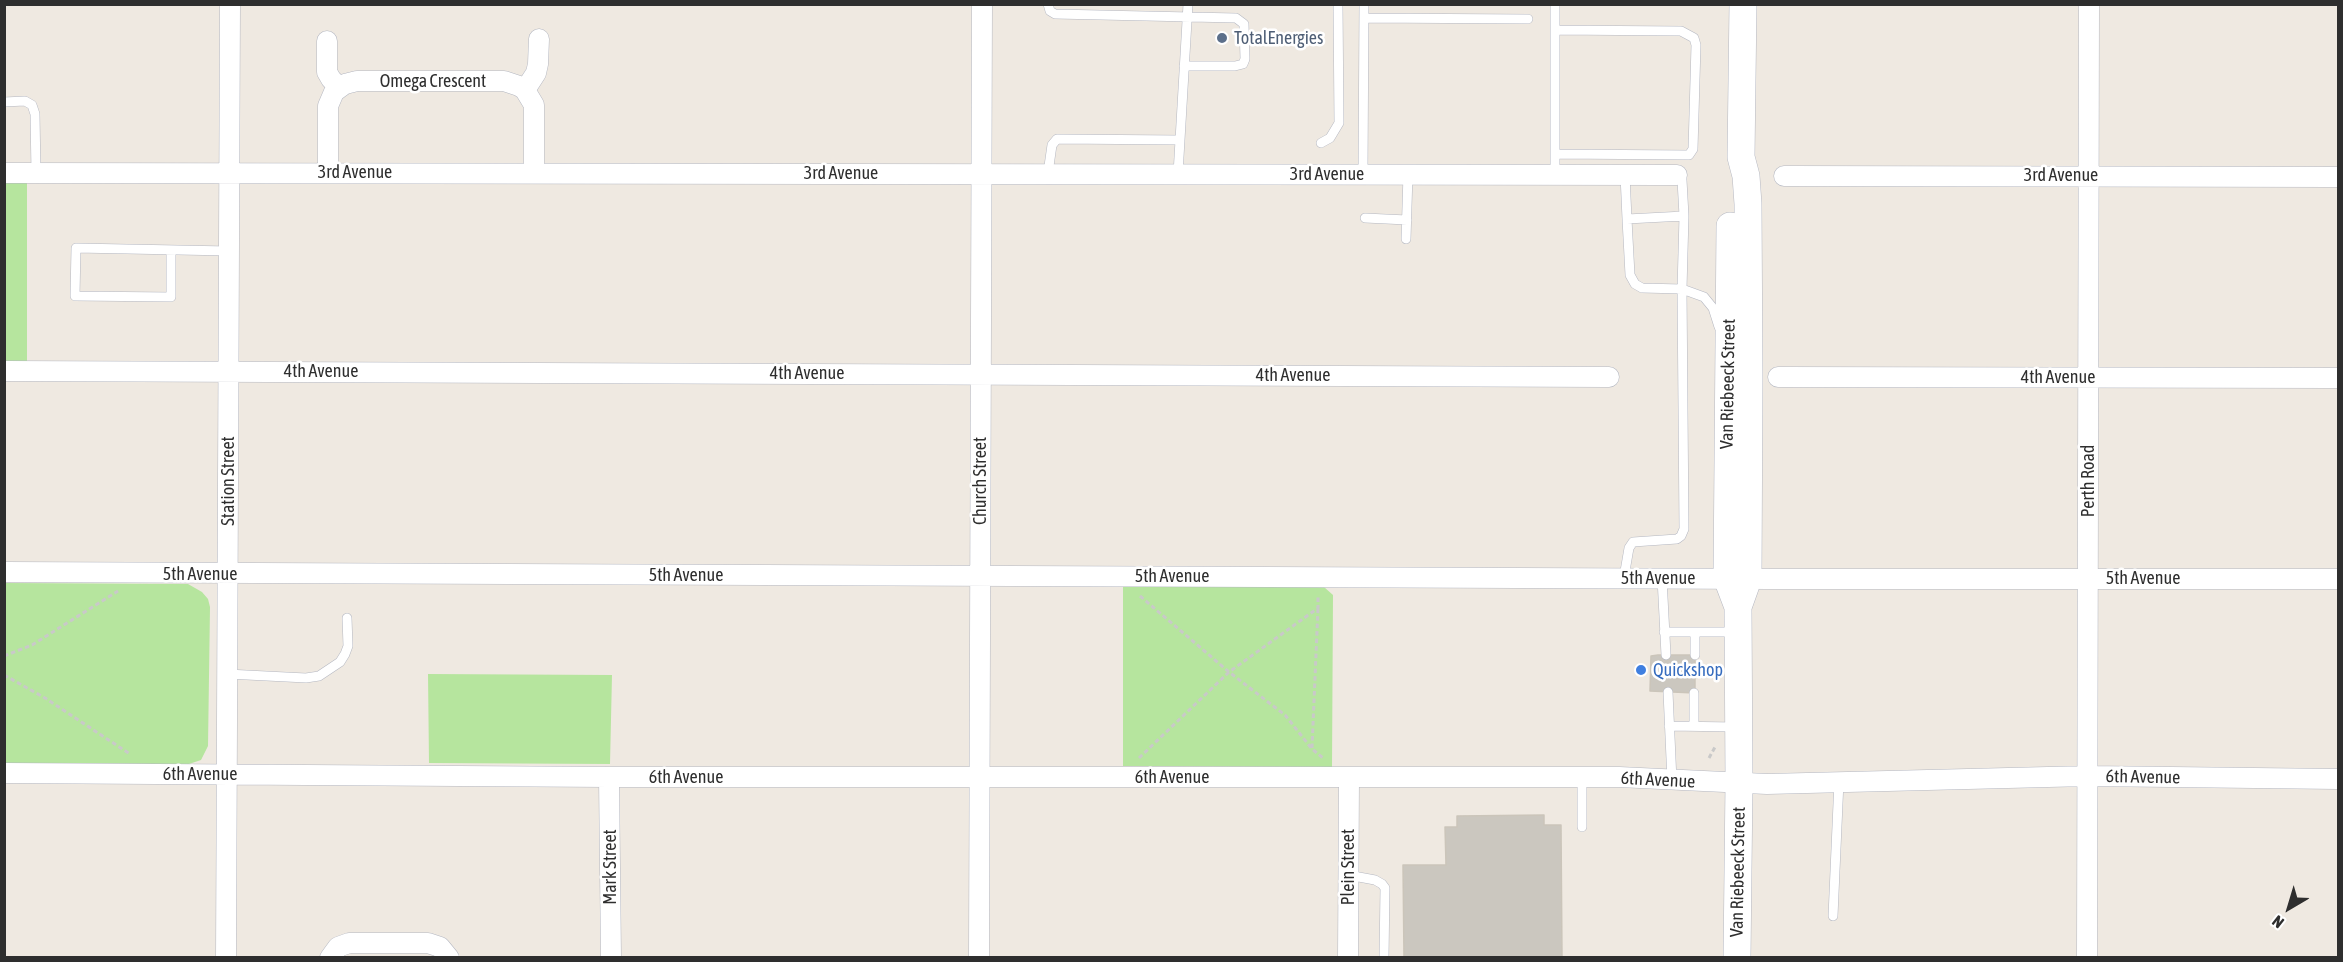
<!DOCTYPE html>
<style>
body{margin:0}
#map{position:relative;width:2343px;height:962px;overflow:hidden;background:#efe9e1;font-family:"Asap Condensed",sans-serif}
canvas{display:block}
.frame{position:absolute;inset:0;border:6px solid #2e2e2e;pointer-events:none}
.north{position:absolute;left:2259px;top:878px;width:60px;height:60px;-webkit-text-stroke:4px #fff;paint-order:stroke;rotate:218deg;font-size:16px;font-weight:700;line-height:24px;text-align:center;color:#2e2e2e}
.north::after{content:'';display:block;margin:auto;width:21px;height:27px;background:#2e2e2e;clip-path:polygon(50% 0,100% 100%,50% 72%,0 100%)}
</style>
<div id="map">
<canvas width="2343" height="962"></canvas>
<div class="frame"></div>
<div class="north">N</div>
</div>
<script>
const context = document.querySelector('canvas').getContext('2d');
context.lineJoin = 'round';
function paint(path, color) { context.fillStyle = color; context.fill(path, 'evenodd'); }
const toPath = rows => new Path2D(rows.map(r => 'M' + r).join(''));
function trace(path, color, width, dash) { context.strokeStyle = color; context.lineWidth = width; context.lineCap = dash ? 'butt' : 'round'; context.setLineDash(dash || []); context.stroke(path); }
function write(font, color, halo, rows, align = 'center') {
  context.font = font + ' "Asap Condensed",sans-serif'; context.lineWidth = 5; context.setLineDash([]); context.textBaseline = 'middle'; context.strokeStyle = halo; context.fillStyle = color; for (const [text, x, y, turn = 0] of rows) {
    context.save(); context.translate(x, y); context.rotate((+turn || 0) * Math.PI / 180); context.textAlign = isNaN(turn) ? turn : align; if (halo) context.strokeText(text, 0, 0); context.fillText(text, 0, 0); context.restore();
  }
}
const green = toPath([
 [4,178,27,178,27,363,5,363],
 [5,583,188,584,202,592,208,599,210,607,208,746,201,760,183,766,5,766],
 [1123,586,1324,587,1333,595,1332,767,1123,766],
 [428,674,612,675,610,764,429,763]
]);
const building = toPath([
 [1658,655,1695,655,1695,693,1650,691,1651,656,1658,655],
 [1544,815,1544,825,1561,825,1562,958,1404,958,1403,865,1446,865,1445,827,1457,827,1457,816,1544,815]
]);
const path = toPath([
 [1140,596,1229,672,1285,715,1312,749,1323,758],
 [4,656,32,645,118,591],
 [4,675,45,698,130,754],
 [1312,748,1318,608],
 [1139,758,1229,672,1318,608,1318,596],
 [1709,758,1715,747]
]);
const lane = toPath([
 [1048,4,1050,11,1055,14,1236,18,1244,24,1245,59,1243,64,1235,66,1184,66],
 [1555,4,1555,175],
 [1364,18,1528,19],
 [1555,30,1681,31,1694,38,1696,45,1693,149,1689,155,1555,154],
 [4,102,25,101,32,105,35,114,36,173],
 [1321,143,1330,138,1339,123,1338,4],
 [1048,173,1052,145,1057,139,1180,140],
 [1178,174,1188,4],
 [1363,174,1364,4],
 [1625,175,1627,219],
 [1684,216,1627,219,1630,275,1635,284,1642,288,1682,289,1704,297,1713,308,1719,327],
 [1365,218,1407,220],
 [1406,239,1408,174],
 [171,250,171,297,75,296,76,248,229,251],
 [1624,577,1629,548,1633,542,1677,539,1681,536,1684,529,1682,289,1684,216,1682,180,1677,175],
 [1662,578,1666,655],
 [1664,632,1737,632],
 [1695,655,1695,633],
 [227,674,306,678,319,676,340,662,345,654,348,646,347,618],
 [1668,692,1672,781],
 [1669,726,1735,727],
 [1694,726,1694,693],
 [1582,778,1582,827],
 [1348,875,1375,880,1382,884,1385,888,1384,958],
 [1833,916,1839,781]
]);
const street = toPath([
 [327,41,327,72,331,79,339,87],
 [525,90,536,73,538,64,539,39],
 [328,172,328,106,334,92,345,84,357,81,504,81,519,86,525,90,534,105,534,172],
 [4,173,1677,175],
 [1784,176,2338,177],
 [4,371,1609,377],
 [1778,377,2338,378],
 [4,572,1772,579,2338,579],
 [4,773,609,777,1619,777,1767,784,2088,776,2338,779],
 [609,777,611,958],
 [226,958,230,4],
 [330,958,338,947,349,943,428,943,440,947,449,958],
 [979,958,982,4],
 [1348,958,1349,777],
 [2087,958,2089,4]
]);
const secondary = toPath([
 [1730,226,1727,578,1738,607],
 [1737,958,1739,783,1738,607,1748,579,1749,379,1748,204,1746,176,1741,157,1743,4]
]);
const markers = [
 [1222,38,6,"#5c6f8a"],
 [1641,670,6,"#3f7fe0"]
];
const serviceNames = [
 ["TotalEnergies",1234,38]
];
const streetNames = [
 ["Omega Crescent",433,81],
 ["3rd Avenue",355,172],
 ["3rd Avenue",841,173],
 ["3rd Avenue",1327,174],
 ["3rd Avenue",2061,175],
 ["4th Avenue",321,371],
 ["4th Avenue",807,373],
 ["4th Avenue",1293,375],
 ["4th Avenue",2058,377],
 ["Van Riebeeck Street",1728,384,-89],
 ["Station Street",228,481,-90],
 ["Church Street",980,481,-90],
 ["Perth Road",2088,481,-90],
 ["5th Avenue",200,574],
 ["5th Avenue",686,575],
 ["5th Avenue",1172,576],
 ["5th Avenue",1658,578],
 ["5th Avenue",2143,578],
 ["6th Avenue",200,774],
 ["6th Avenue",686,777],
 ["6th Avenue",1172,777],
 ["6th Avenue",2143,777,1],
 ["6th Avenue",1658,780,3],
 ["Mark Street",610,867,-90],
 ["Plein Street",1348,867,-90],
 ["Van Riebeeck Street",1738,872,-89]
];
const shopNames = [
 ["Quickshop",1653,670]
];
paint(green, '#b6e59e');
paint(building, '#cbc7bf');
trace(building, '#cbc5ba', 1.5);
trace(lane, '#b4b7c1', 10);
trace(street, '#b4b7c1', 21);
trace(secondary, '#b4b7c1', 28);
trace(path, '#c9c9c9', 3, [4.5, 3]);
trace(lane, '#fff', 9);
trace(street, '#fff', 20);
trace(secondary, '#fff', 27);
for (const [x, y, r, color] of markers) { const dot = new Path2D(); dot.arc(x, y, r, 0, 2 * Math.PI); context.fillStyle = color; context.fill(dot); trace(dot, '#fff', 2); }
write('18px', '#4e5e75', '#fff', serviceNames, 'left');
write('18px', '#2e2e2e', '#fff', streetNames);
write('18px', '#366cbe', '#fff', shopNames, 'left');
</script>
